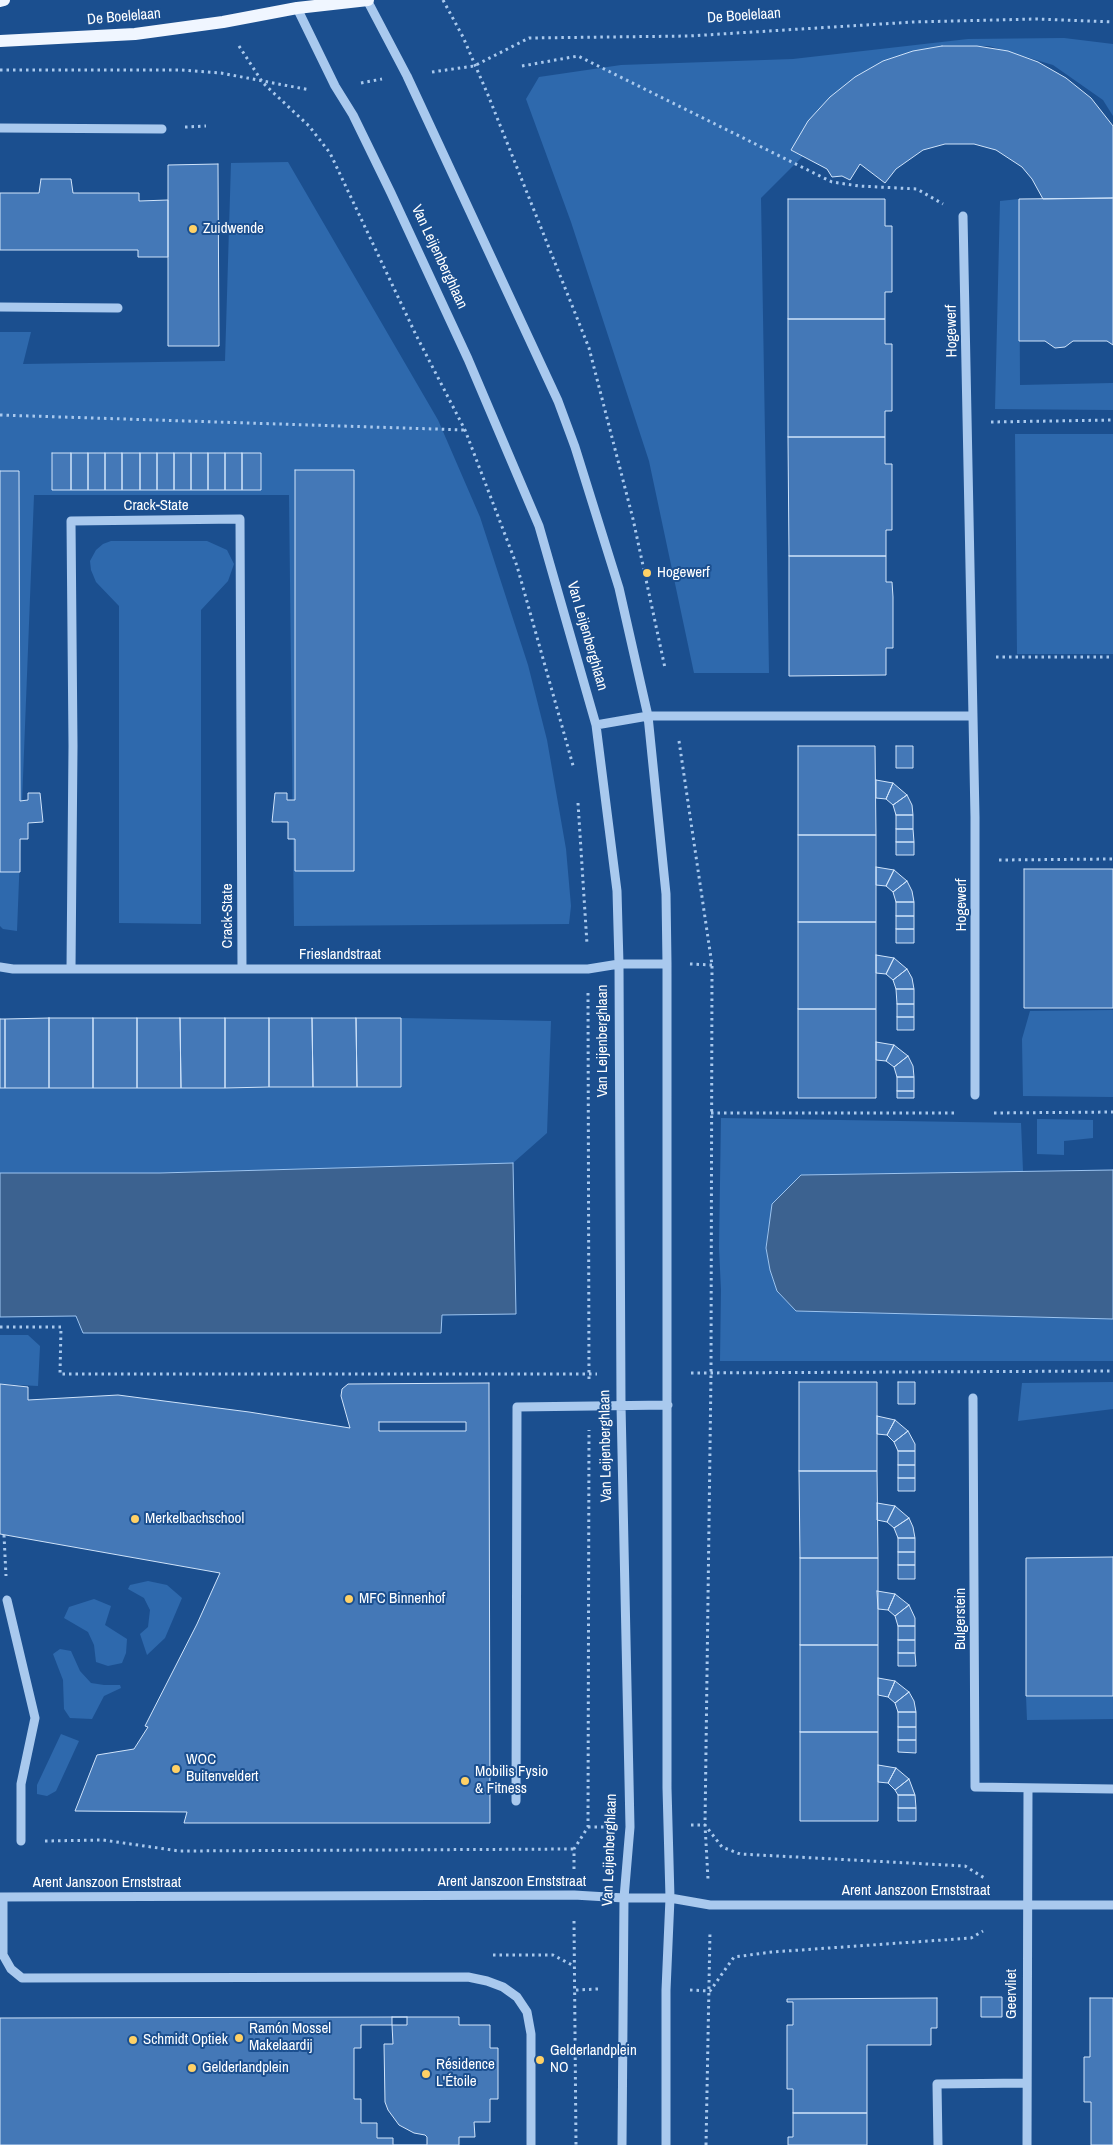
<!DOCTYPE html>
<meta charset="utf-8">
<style>
body{margin:0}
canvas{display:block;background:#1b4f8f}
</style>
<canvas width="1113" height="2145"></canvas>
<script>
const context = document.querySelector('canvas').getContext('2d');
context.lineJoin = 'round';
function paint(path, color) { context.fillStyle = color; context.fill(path, 'evenodd'); }
const toPath = rows => new Path2D(rows.map(r => 'M' + r).join(''));
function trace(path, color, width, dash) { context.strokeStyle = color; context.lineWidth = width; context.lineCap = dash ? 'butt' : 'round'; context.setLineDash(dash || []); context.stroke(path); }
function write(font, color, halo, rows, align = 'center') {
  context.font = font + ' "Archivo Narrow",sans-serif'; context.lineWidth = 4; context.setLineDash([]); context.textBaseline = 'middle'; context.strokeStyle = halo; context.fillStyle = color; for (const [text, x, y, turn = 0] of rows) {
    context.save(); context.translate(x, y); context.rotate((+turn || 0) * Math.PI / 180); context.textAlign = isNaN(turn) ? turn : align; if (halo) context.strokeText(text, 0, 0); context.fillText(text, 0, 0); context.restore();
  }
}
const green = toPath([
 [1064,38,1113,44,1113,116,1103,100,1053,65,989,46,958,46,892,67,761,198,769,673,694,673,649,461,571,222,526,99,539,77,621,65,793,59,968,39],
 [288,162,438,420,480,517,528,665,547,740,566,849,571,906,569,924,294,926,289,495,34,495,17,931,3,929,0,926,0,332,31,332,23,364,225,361,231,163],
 [1019,199,1020,385,1113,383,1113,410,995,409,1000,201],
 [1015,434,1113,434,1113,654,1017,654],
 [111,541,207,541,227,550,234,564,228,581,201,610,201,924,119,923,119,606,96,582,91,570,90,561,96,550,103,544],
 [1113,1010,1113,1097,1023,1096,1022,1039,1030,1011],
 [401,1018,551,1021,547,1133,513,1163,160,1173,0,1173,0,1058],
 [721,1118,1021,1123,1023,1171,801,1175,768,1228,766,1248,770,1270,777,1291,796,1311,1113,1319,1113,1361,720,1361,721,1290,719,1248],
 [1037,1119,1093,1120,1093,1138,1064,1141,1064,1155,1037,1154],
 [0,1335,28,1335,40,1346,38,1386,0,1384],
 [1113,1382,1113,1409,1018,1421,1022,1383],
 [148,1581,167,1585,182,1598,165,1638,147,1655,140,1634,148,1627,150,1610,144,1598,128,1589,130,1585],
 [94,1599,111,1606,105,1625,127,1639,126,1653,122,1663,108,1666,96,1662,94,1645,88,1632,64,1618,69,1607],
 [60,1649,71,1651,80,1671,91,1683,104,1685,120,1685,121,1688,104,1696,92,1719,70,1718,64,1709,63,1680,53,1654],
 [1026,1696,1113,1696,1113,1719,1027,1720],
 [61,1734,79,1741,56,1791,47,1796,37,1794,37,1785]
]);
const water = toPath([
 [513,1163,516,1314,442,1315,441,1333,83,1333,76,1316,0,1317,0,1173,160,1173,513,1163],
 [1113,1170,1113,1319,796,1311,777,1291,770,1270,766,1248,772,1204,801,1175,1113,1170]
]);
const building = toPath([
 [942,46,977,46,1008,51,1038,62,1066,78,1091,98,1113,126,1113,198,1043,199,1032,179,1022,167,996,150,974,144,945,144,923,150,896,169,885,183,860,164,850,180,842,176,832,177,827,169,791,150,808,121,830,97,855,77,883,61,913,51,942,46],
 [218,164,219,346,168,346,168,165,218,164],
 [41,179,71,179,73,193,139,193,139,201,168,200,168,257,138,257,138,250,0,250,0,193,39,193,41,179],
 [1113,198,1113,345,1107,341,1073,341,1065,347,1055,348,1045,341,1019,341,1019,199,1113,198],
 [788,199,885,199,885,226,892,226,892,292,885,292,885,319,788,319,788,199],
 [788,319,885,319,885,344,892,344,892,411,885,411,885,437,788,437,788,319],
 [788,437,885,437,885,464,892,464,892,530,886,530,886,556,789,556,788,437],
 [52,453,71,453,71,490,52,490,52,453],
 [71,453,88,453,88,490,71,490,71,453],
 [88,453,105,453,105,490,88,490,88,453],
 [105,453,122,453,122,490,105,490,105,453],
 [122,453,140,453,140,490,122,490,122,453],
 [140,453,157,453,157,490,140,490,140,453],
 [157,453,174,453,174,490,157,490,157,453],
 [174,453,191,453,191,490,174,490,174,453],
 [191,453,208,453,208,490,191,490,191,453],
 [208,453,225,453,225,490,208,490,208,453],
 [225,453,242,453,242,490,225,490,225,453],
 [242,453,261,453,261,490,242,490,242,453],
 [295,470,354,470,354,871,295,871,295,839,288,839,288,822,272,822,275,793,287,793,287,800,295,800,295,470],
 [0,471,19,471,20,801,28,800,28,793,40,793,43,822,28,823,28,839,20,839,20,872,0,872,0,471],
 [789,556,886,556,886,582,892,582,893,597,893,648,886,648,886,675,789,676,789,556],
 [798,746,875,746,876,835,798,835,798,746],
 [896,746,913,746,913,768,896,768,896,746],
 [876,780,893,783,886,799,876,798,876,780],
 [893,783,907,795,893,805,886,799,893,783],
 [907,795,912,805,913,815,896,815,893,805,907,795],
 [896,815,913,815,913,829,896,829,896,815],
 [896,829,913,829,914,842,896,842,896,829],
 [798,835,876,835,876,922,798,922,798,835],
 [896,842,914,842,914,855,896,855,896,842],
 [876,867,894,870,886,886,876,885,876,867],
 [1024,869,1113,869,1113,1008,1024,1008,1024,869],
 [894,870,907,881,893,892,886,886,894,870],
 [907,881,912,891,914,902,896,902,893,892,907,881],
 [896,902,914,902,914,916,896,916,896,902],
 [896,916,914,916,914,929,896,929,896,916],
 [798,922,876,922,876,1009,798,1009,798,922],
 [896,929,914,929,914,943,896,943,896,929],
 [876,955,894,958,886,974,876,973,876,955],
 [894,958,907,969,893,980,886,974,894,958],
 [907,969,912,978,914,989,896,989,893,980,907,969],
 [896,989,914,989,914,1004,897,1004,896,989],
 [897,1004,914,1004,914,1017,897,1017,897,1004],
 [798,1009,876,1009,876,1098,798,1098,798,1009],
 [897,1017,914,1017,914,1030,897,1030,897,1017],
 [49,1018,49,1088,5,1088,5,1019,49,1018],
 [49,1018,93,1018,93,1088,49,1088,49,1018],
 [93,1018,137,1018,137,1088,93,1088,93,1018],
 [137,1018,180,1018,181,1088,137,1088,137,1018],
 [180,1018,225,1018,225,1088,181,1088,180,1018],
 [225,1018,269,1018,269,1087,225,1088,225,1018],
 [269,1018,312,1018,313,1087,269,1087,269,1018],
 [312,1018,356,1018,357,1087,313,1087,312,1018],
 [356,1018,401,1018,401,1087,357,1087,356,1018],
 [0,1019,5,1019,5,1088,0,1088,0,1019],
 [876,1042,894,1045,886,1061,876,1060,876,1042],
 [894,1045,908,1056,894,1067,886,1061,894,1045],
 [908,1056,913,1066,914,1077,897,1077,894,1067,908,1056],
 [897,1077,914,1077,914,1091,897,1091,897,1077],
 [897,1091,914,1091,914,1098,897,1098,897,1091],
 [799,1382,877,1382,877,1471,799,1471,799,1382],
 [898,1382,915,1382,915,1404,898,1404,898,1382],
 [489,1383,490,1823,184,1823,187,1812,75,1811,97,1755,134,1749,148,1727,145,1726,197,1624,220,1573,0,1534,0,1384,28,1387,28,1400,118,1395,249,1412,350,1428,341,1396,342,1389,348,1384,489,1383],
 [379,1422,466,1422,466,1431,379,1431,379,1422],
 [877,1416,895,1420,887,1435,877,1434,877,1416],
 [895,1420,908,1431,894,1442,887,1435,895,1420],
 [908,1431,915,1444,915,1451,898,1451,894,1442,908,1431],
 [898,1451,915,1451,915,1465,898,1465,898,1451],
 [898,1465,915,1465,915,1478,898,1478,898,1465],
 [799,1471,877,1471,878,1558,800,1558,799,1471],
 [898,1478,915,1478,915,1491,898,1491,898,1478],
 [877,1503,895,1506,887,1522,877,1520,877,1503],
 [895,1506,909,1518,894,1528,887,1522,895,1506],
 [909,1518,913,1527,915,1538,898,1538,894,1528,909,1518],
 [898,1538,915,1538,915,1552,898,1552,898,1538],
 [898,1552,915,1552,915,1565,898,1565,898,1552],
 [1113,1557,1113,1696,1026,1696,1026,1558,1113,1557],
 [800,1558,878,1558,878,1645,800,1645,800,1558],
 [898,1565,915,1565,915,1579,898,1579,898,1565],
 [877,1591,895,1594,888,1610,878,1609,877,1591],
 [895,1594,909,1605,895,1616,888,1610,895,1594],
 [909,1605,915,1618,915,1626,898,1626,895,1616,909,1605],
 [898,1626,915,1626,915,1640,898,1640,898,1626],
 [898,1640,915,1640,915,1653,898,1653,898,1640],
 [800,1645,878,1645,878,1732,800,1732,800,1645],
 [898,1653,915,1653,916,1666,898,1666,898,1653],
 [878,1678,895,1681,888,1697,878,1695,878,1678],
 [895,1681,909,1692,895,1703,888,1697,895,1681],
 [909,1692,914,1701,916,1712,898,1712,895,1703,909,1692],
 [898,1712,916,1712,916,1727,898,1727,898,1712],
 [898,1727,916,1727,916,1740,898,1740,898,1727],
 [800,1732,878,1732,878,1821,800,1821,800,1732],
 [898,1740,916,1740,916,1753,898,1752,898,1740],
 [878,1765,896,1768,888,1783,878,1782,878,1765],
 [896,1768,909,1779,895,1790,888,1783,896,1768],
 [909,1779,915,1795,898,1795,895,1790,909,1779],
 [898,1795,915,1795,916,1808,898,1808,898,1795],
 [898,1808,916,1808,916,1821,898,1821,898,1808],
 [981,1997,1002,1997,1002,2017,981,2017,981,1997],
 [937,1998,937,2028,931,2028,931,2045,867,2045,867,2113,793,2113,793,2089,787,2089,787,2025,793,2025,793,2002,787,2002,787,1999,937,1998],
 [1090,1998,1113,1998,1113,2145,1091,2145,1091,2102,1084,2102,1084,2057,1090,2057,1090,1998],
 [392,2017,459,2017,459,2025,490,2025,490,2048,498,2048,498,2099,490,2099,490,2122,474,2122,475,2137,459,2137,459,2145,393,2145,393,2138,377,2138,377,2123,361,2123,361,2099,354,2099,354,2048,361,2048,361,2025,392,2025,392,2017],
 [407,2017,407,2025,392,2025,393,2044,384,2044,385,2102,388,2110,399,2125,414,2133,425,2135,427,2137,427,2145,0,2145,0,2018,407,2017],
 [793,2113,867,2113,867,2145,788,2145,788,2137,793,2137,793,2113]
]);
const path = toPath([
 [443,0,463,37,488,95,589,348,633,519,665,668],
 [239,46,263,83,309,126,330,153,416,335,465,430,517,566,574,769],
 [522,66,578,56,832,182,859,186,917,189,943,204],
 [0,70,182,70,221,73,310,90],
 [432,72,474,66,529,38,689,36,913,22,1036,19,1113,22],
 [361,83,382,79],
 [185,127,206,126],
 [0,415,465,430],
 [991,422,1113,420],
 [996,657,1113,657],
 [679,741,712,965,711,1373,705,1825,708,1879],
 [578,803,587,944],
 [999,860,1113,859],
 [690,964,712,965],
 [588,993,589,1381],
 [711,1113,957,1113],
 [994,1113,1113,1112],
 [0,1327,61,1327,60,1374,597,1374],
 [691,1373,1113,1371],
 [4,1535,6,1576],
 [691,1825,705,1825,722,1847,740,1854,965,1866,986,1879],
 [588,1827,605,1827],
 [45,1841,103,1840,179,1851,574,1849],
 [574,1869,574,1849,588,1827,589,1430],
 [574,1921,576,2145],
 [493,1955,553,1955,574,1966],
 [576,1990,598,1989],
 [690,1990,710,1991,734,1957,772,1952,971,1938,983,1931],
 [706,2145,710,1931]
]);
const minor = toPath([
 [367,0,407,76,558,401,575,447,619,588,648,716,666,894,667,964,667,1788,670,1898,666,1990,666,2145],
 [297,8,335,86,353,115,391,193,468,359,539,526,596,725,617,891,619,964,621,1405,630,1827,624,1898,622,2145],
 [0,128,162,129],
 [963,216,975,817,975,1095],
 [0,307,118,308],
 [596,725,648,716,973,716],
 [0,967,13,969,588,969,619,964,667,964],
 [71,968,73,746,71,521,240,519,242,969],
 [973,1398,975,1787,1113,1789],
 [7,1600,35,1718,21,1784,21,1841],
 [516,1801,517,1407,668,1405],
 [0,1897,574,1895,624,1898,670,1898,710,1905,1113,1905],
 [3,1897,3,1955,11,1969,22,1978,468,1977,487,1981,503,1987,517,1997,527,2012,531,2034,531,2145],
 [938,2145,937,2084,1026,2083],
 [1027,2145,1028,1788]
]);
const major = toPath([
 [0,1,4,0],
 [0,41,135,34,223,22,297,8,368,0]
]);
const markers = [
 [193,229,5,"#ffd166"],
 [647,573,5,"#ffd166"],
 [135,1519,5,"#ffd166"],
 [349,1599,5,"#ffd166"],
 [176,1769,5,"#ffd166"],
 [465,1781,5,"#ffd166"],
 [239,2038,5,"#ffd166"],
 [133,2040,5,"#ffd166"],
 [540,2060,5,"#ffd166"],
 [192,2068,5,"#ffd166"],
 [426,2074,5,"#ffd166"]
];
const streetNames = [
 ["De Boelelaan",744,16,-4],
 ["De Boelelaan",124,17,-5],
 ["Van Leijenberghlaan",439,257,65],
 ["Hogewerf",952,331,-91],
 ["Crack-State",156,506],
 ["Van Leijenberghlaan",587,636,74],
 ["Hogewerf",962,905,-90],
 ["Crack-State",228,916,-90],
 ["Frieslandstraat",340,955],
 ["Van Leijenberghlaan",603,1041,-90],
 ["Van Leijenberghlaan",606,1446,-91],
 ["Bulgerstein",961,1619,-90],
 ["Van Leijenberghlaan",610,1850,-88],
 ["Arent Janszoon Ernststraat",512,1882],
 ["Arent Janszoon Ernststraat",107,1883],
 ["Arent Janszoon Ernststraat",916,1891],
 ["Geervliet",1012,1994,-90]
];
const poiNames = [
 ["Zuidwende",203,229],
 ["Hogewerf",657,573],
 ["Merkelbachschool",145,1519],
 ["MFC Binnenhof",359,1599],
 ["WOC",186,1760],
 ["Buitenveldert",186,1777],
 ["Mobilis Fysio",475,1772],
 ["& Fitness",475,1789],
 ["Ramón Mossel",249,2029],
 ["Makelaardij",249,2046],
 ["Schmidt Optiek",143,2040],
 ["Gelderlandplein",550,2051],
 ["NO",550,2068],
 ["Résidence",436,2065],
 ["L'Étoile",436,2082],
 ["Gelderlandplein",202,2068]
];
paint(green, '#2e69ad');
paint(water, '#3c6290');
trace(water, '#9cc4f0', 1);
paint(building, '#4478b7');
trace(building, '#cfe3fa', 1);
trace(path, '#a9c9ee', 3, [2.5, 4]);
trace(minor, '#a9c9ee', 9);
trace(major, '#f0f6ff', 12);
for (const [x, y, r, color] of markers) { const dot = new Path2D(); dot.arc(x, y, r, 0, 2 * Math.PI); context.fillStyle = color; context.fill(dot); trace(dot, '#1b4f8f', 2); }
write('15px', '#fff', '#1b4f8f', streetNames);
write('15px', '#fff', '#1b4f8f', poiNames, 'left');
</script>
